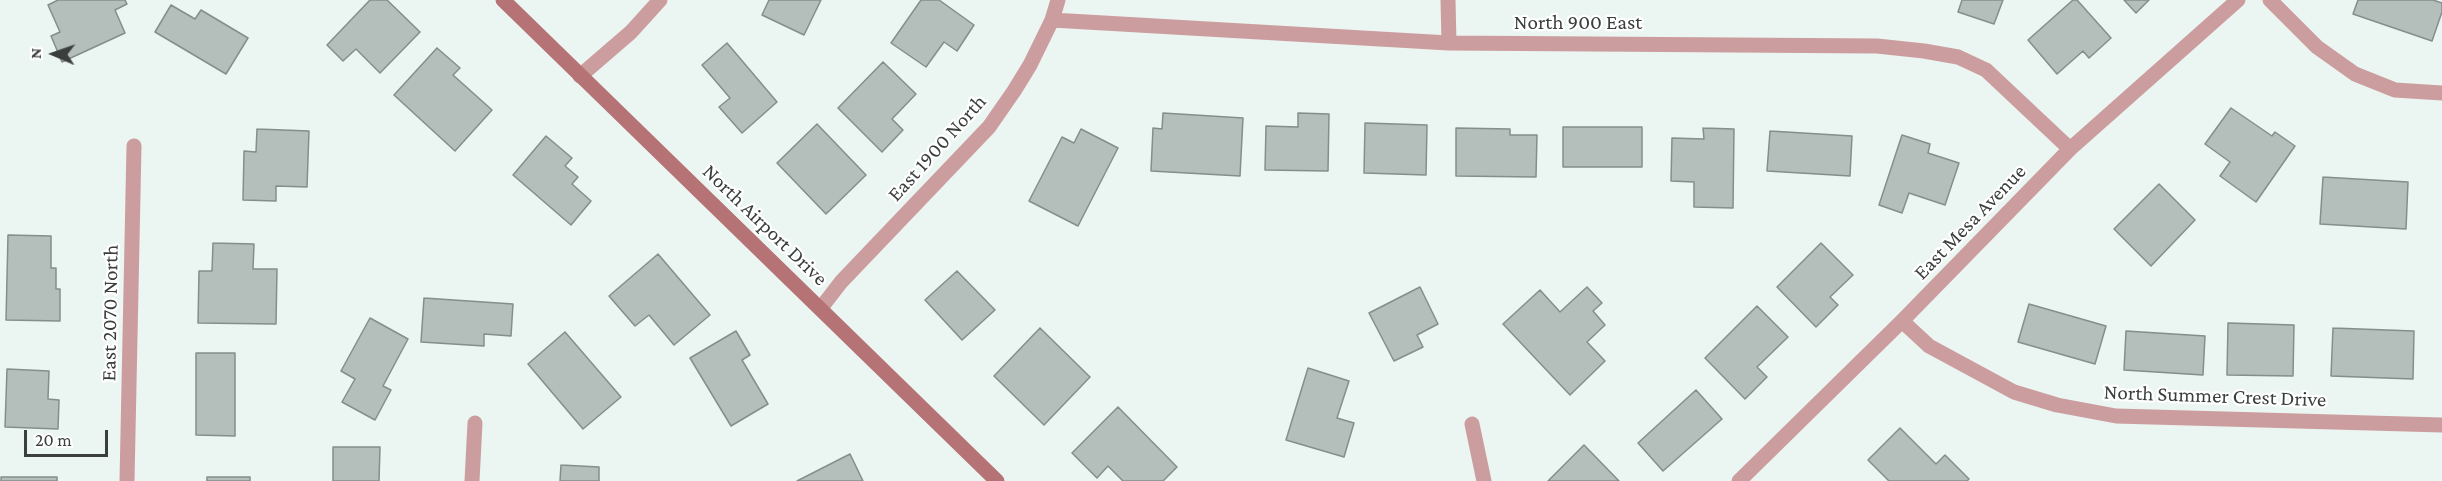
<!DOCTYPE html>
<style>
body{margin:0}
#map{position:relative;width:2442px;height:481px;overflow:hidden;background:#ebf5f2;font-family:"Crimson Pro",serif}
canvas{display:block}
.north{position:absolute;left:24px;top:24px;width:60px;height:60px;-webkit-text-stroke:4px #fff;paint-order:stroke;rotate:272deg;font-size:16px;font-weight:700;line-height:24px;text-align:center;color:#3a3e3d}
.north::after{content:'';display:block;margin:auto;width:21px;height:27px;background:#3a3e3d;clip-path:polygon(50% 0,100% 100%,50% 72%,0 100%)}
.scale{position:absolute;left:24px;top:430px;width:84px;height:27px;box-sizing:border-box;border:3px solid #3a3e3d;border-top:0;padding-left:8px;font-size:18px;line-height:21px;white-space:nowrap;color:#3a3e3d;-webkit-text-stroke:4px #fff;paint-order:stroke}
</style>
<div id="map">
<canvas width="2442" height="481"></canvas>
<div class="north">N</div>
<div class="scale">20 m</div>
</div>
<script>
const context = document.querySelector('canvas').getContext('2d');
context.lineJoin = 'round';
function paint(path, color) { context.fillStyle = color; context.fill(path, 'evenodd'); }
const toPath = rows => new Path2D(rows.map(r => 'M' + r).join(''));
function trace(path, color, width, dash) { context.strokeStyle = color; context.lineWidth = width; context.lineCap = dash ? 'butt' : 'round'; context.setLineDash(dash || []); context.stroke(path); }
function write(font, color, halo, rows, align = 'center') {
  context.font = font + ' "Crimson Pro",serif'; context.lineWidth = 4.5; context.setLineDash([]); context.textBaseline = 'middle'; context.strokeStyle = halo; context.fillStyle = color; for (const [text, x, y, turn = 0] of rows) {
    context.save(); context.translate(x, y); context.rotate((+turn || 0) * Math.PI / 180); context.textAlign = isNaN(turn) ? turn : align; if (halo) context.strokeText(text, 0, 0); context.fillText(text, 0, 0); context.restore();
  }
}
const building = toPath([
 [58,0,125,0,127,4,115,10,125,33,62,62,51,36,60,32,48,5,58,0],
 [370,0,387,0,420,32,380,73,356,49,343,61,327,45,370,0],
 [769,0,821,0,804,35,762,15,769,0],
 [921,0,939,0,974,25,957,51,944,42,926,67,891,43,921,0],
 [1962,0,2003,0,1994,24,1958,12,1962,0],
 [2073,0,2077,0,2111,38,2089,58,2083,51,2057,74,2028,40,2073,0],
 [2124,0,2149,0,2136,13,2124,0],
 [2358,0,2433,0,2442,3,2442,12,2432,41,2353,14,2358,0],
 [171,5,195,19,201,10,248,38,226,74,155,32,171,5],
 [727,43,777,102,742,133,719,107,730,98,702,65,727,43],
 [437,48,460,68,453,75,492,110,455,151,394,95,437,48],
 [883,62,916,94,892,119,903,130,882,152,838,108,883,62],
 [2231,108,2272,136,2275,132,2295,146,2256,202,2220,176,2230,162,2205,144,2231,108],
 [1163,113,1243,118,1240,176,1151,171,1153,128,1162,129,1163,113],
 [1298,113,1329,114,1328,171,1265,170,1266,126,1298,127,1298,113],
 [1365,123,1427,125,1426,175,1364,173,1365,123],
 [817,124,866,175,826,214,777,163,817,124],
 [1563,127,1642,127,1642,167,1563,167,1563,127],
 [1456,128,1510,129,1510,135,1537,135,1536,177,1456,176,1456,128],
 [1703,128,1734,129,1733,208,1694,207,1694,182,1671,181,1672,138,1704,139,1703,128],
 [257,129,309,131,307,187,276,186,276,201,243,200,244,151,256,152,257,129],
 [1081,129,1118,148,1078,226,1029,201,1062,137,1074,143,1081,129],
 [1770,131,1852,136,1850,176,1767,171,1770,131],
 [1902,135,1930,144,1928,153,1959,163,1945,205,1909,193,1902,213,1879,205,1902,135],
 [546,136,572,158,565,166,578,177,572,184,591,201,571,225,513,175,546,136],
 [2323,177,2408,182,2406,229,2320,224,2323,177],
 [2159,184,2195,220,2151,266,2114,229,2159,184],
 [8,235,51,236,51,268,56,268,56,289,60,289,60,321,6,320,8,235],
 [213,243,254,244,253,269,277,269,276,324,198,323,199,271,212,271,213,243],
 [1821,243,1853,275,1830,297,1838,305,1816,327,1777,287,1821,243],
 [658,254,710,315,674,345,649,315,635,326,609,296,658,254],
 [957,271,995,310,962,340,925,300,957,271],
 [1420,287,1438,324,1417,335,1423,347,1394,361,1369,313,1420,287],
 [1587,287,1602,303,1593,311,1605,325,1587,342,1605,361,1570,395,1503,324,1540,290,1560,312,1587,287],
 [424,298,513,304,511,336,484,334,484,346,421,342,424,298],
 [2029,304,2106,326,2095,364,2018,342,2029,304],
 [1757,306,1788,337,1757,367,1767,377,1745,399,1705,358,1757,306],
 [370,318,408,339,383,386,391,390,375,420,342,402,355,379,341,371,370,318],
 [2228,323,2294,325,2293,376,2227,375,2228,323],
 [1040,328,1090,377,1044,425,994,376,1040,328],
 [2333,328,2414,331,2413,379,2331,376,2333,328],
 [736,331,750,355,742,360,768,404,731,426,690,358,736,331],
 [2126,331,2205,336,2203,375,2124,370,2126,331],
 [565,332,621,397,583,429,528,364,565,332],
 [196,353,235,353,235,436,196,435,196,353],
 [1308,368,1349,381,1337,418,1354,423,1344,457,1286,440,1308,368],
 [7,369,49,371,48,399,59,400,58,429,5,427,7,369],
 [1696,390,1722,419,1663,471,1638,443,1696,390],
 [1118,407,1177,467,1163,481,1123,481,1108,466,1097,478,1072,453,1118,407],
 [1900,428,1936,464,1945,455,1969,479,1967,481,1889,481,1868,460,1900,428],
 [1584,445,1619,481,1548,481,1584,445],
 [333,447,380,447,379,481,333,481,333,447],
 [850,454,863,481,797,481,850,454],
 [561,465,599,467,599,481,560,481,561,465],
 [1,477,57,477,57,481,1,481,1,477],
 [207,477,250,477,250,481,207,481,207,477]
]);
const street = toPath([
 [1448,0,1449,43],
 [2270,0,2317,47,2355,74,2395,90,2442,93],
 [1052,20,1449,43,1877,46,1924,51,1958,57,1986,70,2070,149],
 [580,76,631,32,660,0],
 [821,308,841,282,989,127,1014,91,1030,65,1052,20,1058,0],
 [1902,321,1929,346,2014,392,2057,405,2116,416,2442,425],
 [1472,424,1484,481],
 [127,481,134,146],
 [472,481,475,423],
 [1739,481,1902,321,2070,149,2238,0]
]);
const secondary = toPath([
 [503,0,997,481]
]);
const streetNames = [
 ["North 900 East",1578,23],
 ["East 1900 North",937,148,-48],
 ["East Mesa Avenue",1970,222,-46],
 ["North Airport Drive",765,225,44],
 ["East 2070 North",110,313,-89],
 ["North Summer Crest Drive",2215,396,2]
];
paint(building, '#b4bebb');
trace(building, '#848e8b', 1.5);
trace(street, '#cc9d9e', 15);
trace(secondary, '#b67376', 15);
write('21px', '#3a3e3d', '#fff', streetNames);
</script>
